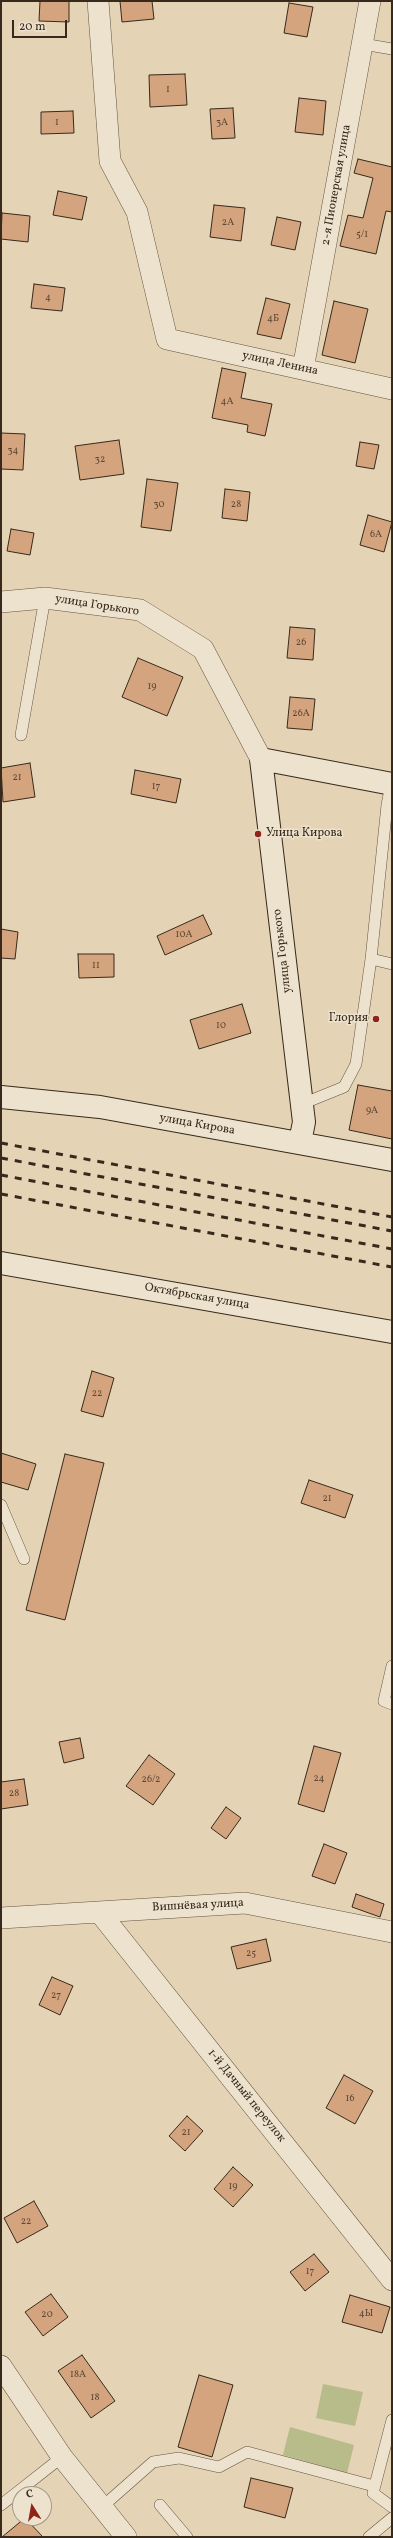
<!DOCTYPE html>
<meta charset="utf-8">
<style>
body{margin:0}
#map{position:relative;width:393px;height:2538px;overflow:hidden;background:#e4d3b4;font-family:Vollkorn,serif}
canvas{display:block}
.frame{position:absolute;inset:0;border:2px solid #372a1c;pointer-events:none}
.north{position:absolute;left:12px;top:2486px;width:40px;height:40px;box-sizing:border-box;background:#ede2ce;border:1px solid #a49887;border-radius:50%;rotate:349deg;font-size:11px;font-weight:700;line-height:16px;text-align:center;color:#372a1c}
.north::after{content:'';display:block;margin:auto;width:14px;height:18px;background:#8f2418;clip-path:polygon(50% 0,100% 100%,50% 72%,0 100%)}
.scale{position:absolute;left:12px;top:20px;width:55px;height:18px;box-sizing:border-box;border:2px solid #372a1c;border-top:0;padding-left:5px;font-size:12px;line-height:14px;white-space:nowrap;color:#372a1c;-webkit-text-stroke:3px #ede2ce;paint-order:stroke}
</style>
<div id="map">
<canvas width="393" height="2538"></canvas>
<div class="frame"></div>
<div class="north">С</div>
<div class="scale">20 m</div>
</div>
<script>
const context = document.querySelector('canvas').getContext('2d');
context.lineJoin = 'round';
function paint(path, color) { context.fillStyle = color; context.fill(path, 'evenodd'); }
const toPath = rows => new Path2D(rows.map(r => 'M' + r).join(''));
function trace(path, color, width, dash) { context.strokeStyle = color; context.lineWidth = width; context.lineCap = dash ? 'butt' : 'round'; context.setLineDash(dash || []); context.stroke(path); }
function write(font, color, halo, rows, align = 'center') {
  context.font = font + ' Vollkorn,serif'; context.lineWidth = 3; context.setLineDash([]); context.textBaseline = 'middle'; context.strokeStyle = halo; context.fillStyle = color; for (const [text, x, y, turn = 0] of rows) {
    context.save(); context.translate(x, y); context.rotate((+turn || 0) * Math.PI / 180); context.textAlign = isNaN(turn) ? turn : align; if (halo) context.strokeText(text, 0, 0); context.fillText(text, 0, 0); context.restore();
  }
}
const green = toPath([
 [323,2384,363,2392,355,2426,316,2418],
 [290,2427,354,2445,347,2473,283,2455]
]);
const building = toPath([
 [40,1,69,1,69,22,39,21,40,1],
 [120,1,152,1,154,19,122,22,120,1],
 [289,3,313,7,307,37,284,33,289,3],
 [185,74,187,105,150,107,149,75,185,74],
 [299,98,326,101,323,135,295,132,299,98],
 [233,108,235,138,212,139,210,109,233,108],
 [73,111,74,133,41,134,41,112,73,111],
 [358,159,392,167,392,212,386,211,376,254,340,246,348,215,363,218,373,178,354,173,358,159],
 [58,191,87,197,82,220,53,215,58,191],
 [214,205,245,208,241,241,210,237,214,205],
 [2,213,30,216,28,242,1,239,2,213],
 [277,217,301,222,295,250,271,245,277,217],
 [34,284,65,288,62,311,31,308,34,284],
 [266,298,290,304,281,339,257,334,266,298],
 [334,301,368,309,355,363,322,355,334,301],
 [222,368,246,373,241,398,272,404,265,436,247,432,248,425,212,418,222,368],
 [1,433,25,434,23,470,1,469,1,433],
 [119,440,124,474,80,480,75,446,119,440],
 [360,442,379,445,374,469,356,466,360,442],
 [147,479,178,483,171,531,141,527,147,479],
 [225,489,250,492,247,521,222,518,225,489],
 [368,515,392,522,384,552,360,545,368,515],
 [11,529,34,533,30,555,7,551,11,529],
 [290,627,315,629,313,660,287,658,290,627],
 [138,658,183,677,167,716,122,697,138,658],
 [290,697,315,699,312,730,287,728,290,697],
 [30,763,35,797,3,802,1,768,30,763],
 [135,770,181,779,176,803,131,794,135,770],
 [203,915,212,934,165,955,157,936,203,915],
 [1,929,18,932,15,959,1,958,1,929],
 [78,954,114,954,114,977,79,978,78,954],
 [242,1004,251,1033,199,1049,190,1020,242,1004],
 [358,1085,392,1091,392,1139,349,1130,358,1085],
 [92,1371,114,1378,103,1417,81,1411,92,1371],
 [1,1453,36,1464,28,1490,1,1482,1,1453],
 [65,1454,104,1463,65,1620,26,1610,65,1454],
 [309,1480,353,1495,345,1518,301,1503,309,1480],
 [80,1738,84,1758,64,1763,59,1742,80,1738],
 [314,1746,341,1753,324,1812,298,1804,314,1746],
 [149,1755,175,1774,153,1805,126,1786,149,1755],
 [24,1779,28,1805,1,1809,1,1782,24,1779],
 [226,1807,241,1818,226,1839,211,1828,226,1807],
 [324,1844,347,1853,335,1884,312,1876,324,1844],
 [356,1894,384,1904,380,1917,352,1907,356,1894],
 [266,1939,271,1961,237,1969,231,1947,266,1939],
 [52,1977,73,1986,60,2015,39,2005,52,1977],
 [344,2075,373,2091,355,2124,326,2108,344,2075],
 [187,2116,203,2131,185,2151,169,2136,187,2116],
 [233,2167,253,2185,233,2207,214,2189,233,2167],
 [34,2201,48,2226,17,2243,4,2218,34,2201],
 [314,2254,329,2272,305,2291,290,2272,314,2254],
 [51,2294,68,2317,43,2336,25,2312,51,2294],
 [350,2295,390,2307,382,2333,342,2322,350,2295],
 [82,2355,115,2401,91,2418,58,2371,82,2355],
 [199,2375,233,2385,212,2457,178,2447,199,2375],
 [251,2478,293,2488,285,2518,244,2507,251,2478],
 [25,2518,43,2537,2,2537,25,2518]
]);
const lane = toPath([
 [363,44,392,49],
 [21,735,45,598],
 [371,959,392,964],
 [302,1104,344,1087,356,1064,371,959,387,805,391,784],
 [1,1505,24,1559],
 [392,1666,384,1701,392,1704],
 [392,2420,373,2493,392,2507],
 [1,2505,62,2457],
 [160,2505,187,2537],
 [102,2507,153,2462,179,2458,219,2467,247,2452,374,2486],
 [369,2537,392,2518]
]);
const street = toPath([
 [98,1,110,161,137,212,167,339,392,389],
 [303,369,370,1],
 [1,602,45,598,140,610,203,649,261,759],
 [100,1913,392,2280],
 [1,1918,245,1903,392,1932],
 [1,2366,62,2457,126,2537]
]);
const secondary = toPath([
 [1,1097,100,1107,392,1160],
 [300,1142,304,1122,261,759,392,784],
 [1,1263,392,1332]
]);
const rail = toPath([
 [1,1143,392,1217],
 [1,1158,392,1231],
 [1,1175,392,1249],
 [1,1194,392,1267]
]);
const markers = [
 [258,834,4,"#8f2418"],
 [376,1019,4,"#8f2418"]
];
const numberNames = [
 ["1",168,90],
 ["1",57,123],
 ["3А",222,123],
 ["2А",228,223],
 ["5/1",362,235],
 ["4",48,298],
 ["4Б",273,319],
 ["4А",227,402],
 ["34",13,451],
 ["32",100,460],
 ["30",159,505],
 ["28",236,505],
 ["6А",376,535],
 ["26",301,643],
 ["19",152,687],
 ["26А",301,714],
 ["21",17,778],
 ["17",156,787],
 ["10А",184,935],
 ["11",96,966],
 ["10",221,1026],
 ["9А",372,1111],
 ["22",97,1394],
 ["21",327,1499],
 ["24",319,1779],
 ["26/2",151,1780],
 ["28",14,1794],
 ["25",251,1954],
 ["27",56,1996],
 ["16",350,2099],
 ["21",186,2133],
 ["19",233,2187],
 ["22",26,2222],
 ["17",310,2272],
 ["4Ы",366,2314],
 ["20",47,2315],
 ["18А",78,2375],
 ["18",95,2398]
];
const streetNames = [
 ["2-я Пионерская улица",337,185,-80],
 ["улица Ленина",280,364,12],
 ["улица Горького",97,606,9],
 ["улица Горького",283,951,-97],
 ["улица Кирова",197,1125,10],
 ["Октябрьская улица",197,1297,10],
 ["Вишнёвая улица",198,1906,-3],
 ["1-й Дачный переулок",246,2096,51]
];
const poiNames = [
 ["Улица Кирова",266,834],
 ["Глория",368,1019,"right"]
];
paint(green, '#b8bb8a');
paint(building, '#d3a47e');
trace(building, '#372a1c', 1);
trace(lane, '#625442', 12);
trace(street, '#625442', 22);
trace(secondary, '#372a1c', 24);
trace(lane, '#ede2ce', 11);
trace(street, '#ede2ce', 21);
trace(secondary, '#ede2ce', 22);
trace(rail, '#372a1c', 3, [7, 7]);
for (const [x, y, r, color] of markers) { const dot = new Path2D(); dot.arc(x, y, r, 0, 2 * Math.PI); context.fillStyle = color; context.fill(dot); trace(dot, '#ede2ce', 1.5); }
write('10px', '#5e4834', null, numberNames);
write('12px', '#372a1c', '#ede2ce', streetNames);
write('12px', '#372a1c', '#ede2ce', poiNames, 'left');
</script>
